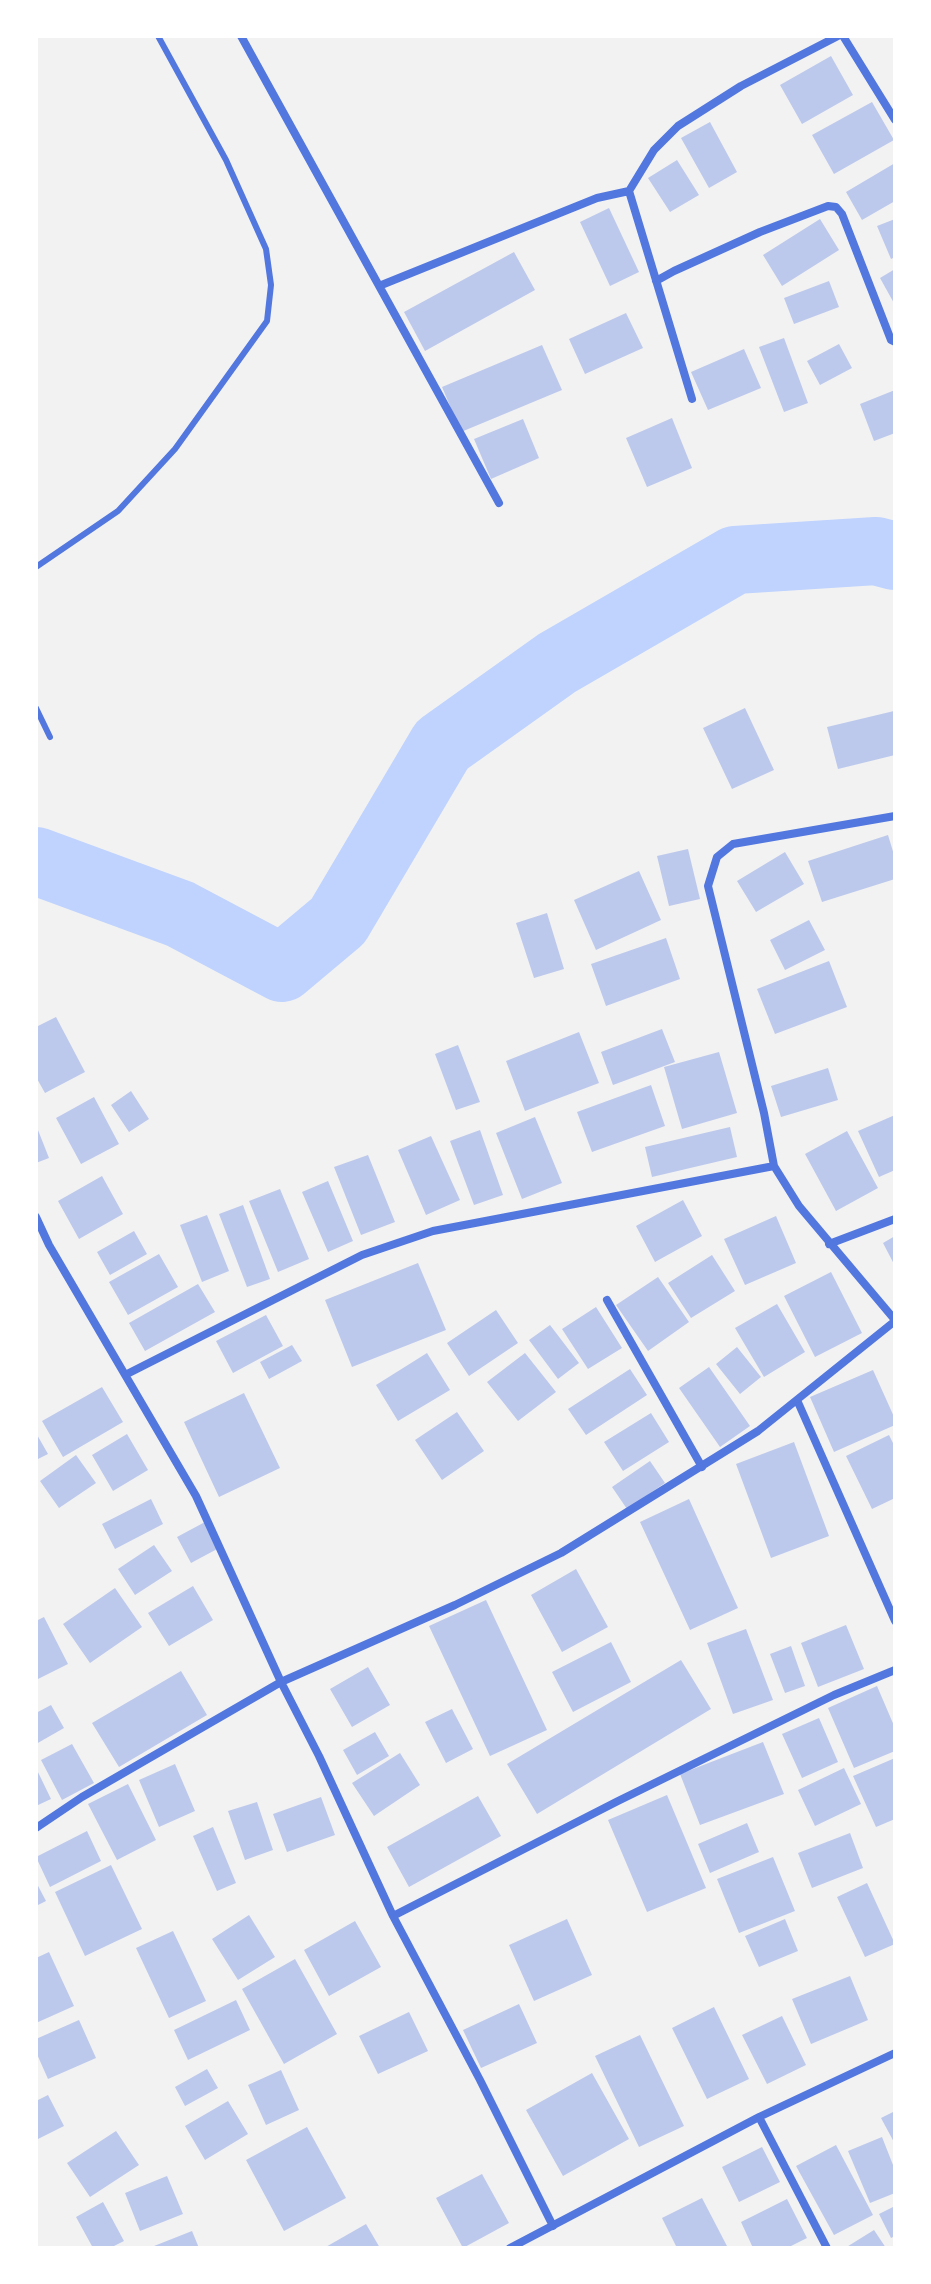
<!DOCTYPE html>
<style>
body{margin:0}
#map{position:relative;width:931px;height:2284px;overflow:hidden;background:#f2f2f2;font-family:"Varela Round",sans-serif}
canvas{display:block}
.frame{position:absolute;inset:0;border:38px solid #fff;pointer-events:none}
</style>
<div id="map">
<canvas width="931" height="2284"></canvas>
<div class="frame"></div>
</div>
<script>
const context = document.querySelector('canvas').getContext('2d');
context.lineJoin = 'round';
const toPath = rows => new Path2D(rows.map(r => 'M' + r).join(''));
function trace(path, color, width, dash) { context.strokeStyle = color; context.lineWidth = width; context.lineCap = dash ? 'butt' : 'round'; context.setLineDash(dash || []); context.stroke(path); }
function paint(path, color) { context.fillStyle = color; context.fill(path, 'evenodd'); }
const river = toPath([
 [36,861,180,914,282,968,338,921,442,745,557,663,735,560,876,551,895,556]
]);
const building = toPath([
 [831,56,853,95,802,124,780,85],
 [872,102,894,140,834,174,812,135],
 [710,122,737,172,709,188,681,138],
 [677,160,699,195,670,212,648,178],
 [895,163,895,201,862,220,846,192],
 [609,208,639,272,610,286,580,222],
 [820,219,839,250,782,286,763,255],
 [895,219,895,257,891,259,877,226],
 [514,252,535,290,425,351,404,312],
 [895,269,895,305,880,278],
 [829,281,839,307,794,324,784,298],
 [626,313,643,348,585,374,569,339],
 [784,338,808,403,784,412,759,347],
 [839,344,852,368,820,385,807,361],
 [542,345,562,390,461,432,442,387],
 [744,349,761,388,708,410,691,372],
 [895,390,895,433,874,441,860,404],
 [672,418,692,468,647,487,626,438],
 [523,419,539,458,491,479,474,439],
 [745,708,774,770,732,789,703,728],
 [894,711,895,755,838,769,827,727],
 [888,835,895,858,895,879,822,902,808,861],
 [688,849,700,899,669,906,657,856],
 [785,852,804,884,756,912,737,881],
 [639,871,661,920,596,950,574,900],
 [547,913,564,969,534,978,516,923],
 [809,920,825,950,785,970,770,940],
 [666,938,680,979,606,1006,591,964],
 [829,961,847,1007,775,1034,757,989],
 [56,1017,85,1072,45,1093,36,1077,36,1027],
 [662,1029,675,1062,613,1085,601,1052],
 [579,1032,599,1083,525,1111,506,1061],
 [458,1045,480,1102,456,1110,435,1054],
 [719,1052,737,1113,682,1129,664,1067],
 [828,1068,838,1100,781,1117,771,1086],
 [651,1085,665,1126,592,1152,577,1112],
 [131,1091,149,1119,129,1132,111,1105],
 [94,1097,119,1144,81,1164,56,1118],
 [895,1115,895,1170,879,1177,858,1131],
 [535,1117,562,1183,522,1199,496,1133],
 [36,1125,49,1158,36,1163],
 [730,1127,737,1157,652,1177,645,1147],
 [480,1130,503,1195,474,1205,450,1141],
 [847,1131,878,1188,836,1211,805,1154],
 [431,1136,460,1200,426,1215,398,1150],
 [368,1155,395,1222,361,1235,334,1167],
 [102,1176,123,1214,79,1239,58,1201],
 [328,1181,353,1241,328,1252,302,1192],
 [280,1189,309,1259,278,1272,249,1201],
 [683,1200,702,1236,655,1262,636,1226],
 [243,1205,270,1279,247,1287,219,1214],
 [207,1215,229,1271,202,1282,180,1225],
 [776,1216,796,1263,745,1285,724,1239],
 [134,1231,147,1254,110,1275,97,1252],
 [895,1236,895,1266,883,1243],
 [159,1254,178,1287,128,1315,109,1282],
 [712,1255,735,1291,691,1318,668,1283],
 [418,1263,446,1330,352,1367,325,1300],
 [831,1272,862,1333,815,1357,784,1296],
 [658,1277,689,1322,648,1351,616,1305],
 [198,1284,215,1312,145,1351,129,1323],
 [777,1304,805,1352,764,1377,735,1328],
 [596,1307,622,1348,588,1369,562,1329],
 [496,1310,518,1343,469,1376,447,1343],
 [266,1315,283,1346,233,1373,216,1341],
 [550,1325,579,1363,558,1379,529,1340],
 [292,1345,302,1361,269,1379,260,1362],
 [737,1347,761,1377,740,1394,716,1364],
 [427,1353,450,1390,398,1421,376,1385],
 [525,1353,556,1392,518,1421,487,1382],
 [709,1367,750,1426,720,1447,679,1388],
 [630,1369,647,1395,586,1435,568,1409],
 [873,1370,895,1419,895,1425,834,1452,810,1397],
 [102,1387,123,1422,63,1457,42,1421],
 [244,1393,280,1468,219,1497,184,1422],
 [457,1412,484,1451,442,1480,415,1440],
 [651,1413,669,1442,623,1471,604,1442],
 [36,1433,48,1454,36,1460],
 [127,1434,148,1470,113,1491,92,1455],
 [889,1435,895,1447,895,1498,872,1509,846,1456],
 [794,1442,829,1536,771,1558,736,1464],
 [76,1455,96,1483,59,1508,40,1481],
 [650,1461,665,1483,627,1509,612,1487],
 [151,1499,163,1524,115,1549,102,1524],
 [689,1499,738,1608,690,1630,640,1522],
 [205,1522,219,1548,191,1563,177,1537],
 [154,1545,172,1571,135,1595,118,1569],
 [576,1569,608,1627,562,1652,531,1595],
 [193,1586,213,1620,169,1646,148,1613],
 [115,1588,142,1627,90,1663,63,1624],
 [486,1600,547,1730,490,1756,429,1626],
 [44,1617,68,1664,36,1680,36,1621],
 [846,1625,864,1669,818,1687,801,1643],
 [746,1629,773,1700,733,1714,707,1643],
 [611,1642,631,1682,573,1712,552,1672],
 [791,1646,805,1686,785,1693,770,1654],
 [681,1660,711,1709,537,1814,507,1764],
 [368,1667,390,1705,352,1727,330,1689],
 [181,1671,207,1715,119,1767,92,1723],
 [877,1686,895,1728,895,1751,854,1768,828,1708],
 [51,1705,64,1728,36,1744,36,1713],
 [452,1709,473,1749,446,1763,425,1722],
 [819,1718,838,1762,802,1778,782,1734],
 [375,1732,389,1756,357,1775,343,1750],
 [763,1742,784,1794,700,1825,680,1774],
 [72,1744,94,1783,62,1800,41,1760],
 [400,1753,420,1785,374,1816,352,1783],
 [895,1758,895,1819,876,1827,853,1776],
 [175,1764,195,1811,159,1827,139,1780],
 [36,1768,51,1799,36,1806],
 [844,1768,861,1804,815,1826,798,1790],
 [128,1784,156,1840,117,1860,88,1804],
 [667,1795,706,1888,647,1912,608,1820],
 [478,1796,501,1836,409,1887,387,1847],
 [321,1797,335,1835,287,1852,273,1814],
 [257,1802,273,1850,245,1860,228,1811],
 [747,1823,759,1852,710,1873,698,1844],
 [213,1827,236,1883,217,1891,193,1836],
 [87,1831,101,1861,50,1887,36,1857],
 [850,1833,863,1868,812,1888,798,1853],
 [773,1857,795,1911,739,1933,717,1879],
 [111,1865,142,1929,85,1956,55,1892],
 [36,1882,46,1901,36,1906],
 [867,1883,895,1944,865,1957,837,1897],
 [249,1915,275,1957,238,1980,212,1939],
 [567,1919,592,1975,534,2001,509,1945],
 [785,1919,798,1951,759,1967,745,1936],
 [355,1921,381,1967,329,1996,304,1950],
 [173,1931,206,2001,169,2018,136,1948],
 [49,1952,74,2006,36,2023,36,1958],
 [295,1959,337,2034,284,2064,242,1989],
 [850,1976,868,2020,811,2044,792,1999],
 [236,2000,250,2030,188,2060,174,2030],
 [519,2004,537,2043,481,2068,463,2030],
 [714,2007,749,2079,707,2099,672,2028],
 [409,2012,428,2051,378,2074,359,2036],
 [782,2016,806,2065,767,2084,742,2035],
 [79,2020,96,2058,48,2079,36,2052,36,2039],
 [640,2035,684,2126,639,2147,595,2056],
 [207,2069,218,2088,185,2106,175,2087],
 [281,2070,299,2110,266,2125,248,2085],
 [592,2073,629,2139,563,2176,526,2110],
 [48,2095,64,2126,36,2140,36,2101],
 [228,2101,248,2134,205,2160,185,2126],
 [895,2111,895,2144,881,2118],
 [307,2127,346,2198,284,2231,246,2160],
 [116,2131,139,2165,90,2197,67,2163],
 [882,2137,895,2170,895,2193,870,2203,848,2151],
 [836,2145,873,2215,834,2235,796,2166],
 [762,2147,780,2182,739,2202,722,2167],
 [482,2174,509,2223,463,2248,436,2198],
 [167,2176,183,2214,140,2231,125,2193],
 [702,2198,728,2248,677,2248,662,2218],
 [787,2199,807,2238,787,2248,753,2248,741,2222],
 [103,2202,124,2241,110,2248,93,2248,76,2217],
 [895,2206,895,2236,891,2238,879,2214],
 [366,2224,380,2248,324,2248],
 [874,2230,886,2248,845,2248],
 [192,2231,199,2248,149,2248]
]);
const service = toPath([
 [36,567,118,511,175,449,267,321,271,285,266,249,226,160,158,36],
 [36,708,50,737]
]);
const minor = toPath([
 [241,36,499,503],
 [843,36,895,120],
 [629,191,692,399],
 [656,281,674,271,760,232,828,206,836,207,842,214,891,340,895,342],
 [379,286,597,198,629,191,654,150,678,126,741,86,838,36],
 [895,816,733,844,717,857,708,886,764,1113,774,1166,799,1206,895,1320],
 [36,1217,49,1245,196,1496,281,1682,319,1756,393,1916,480,2080,553,2226],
 [829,1244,895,1219],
 [607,1300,702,1467],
 [127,1374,362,1255,433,1231,774,1166],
 [797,1400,895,1621],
 [36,1828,82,1797,281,1682,455,1605,561,1553,758,1431,895,1321],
 [393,1916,618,1801,834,1695,895,1670],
 [759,2117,827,2248],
 [510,2248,759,2117,895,2053]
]);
trace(river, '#bfd3fe', 68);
paint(building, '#bdc9ec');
trace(service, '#5277de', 6);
trace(minor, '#5277de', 8);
</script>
